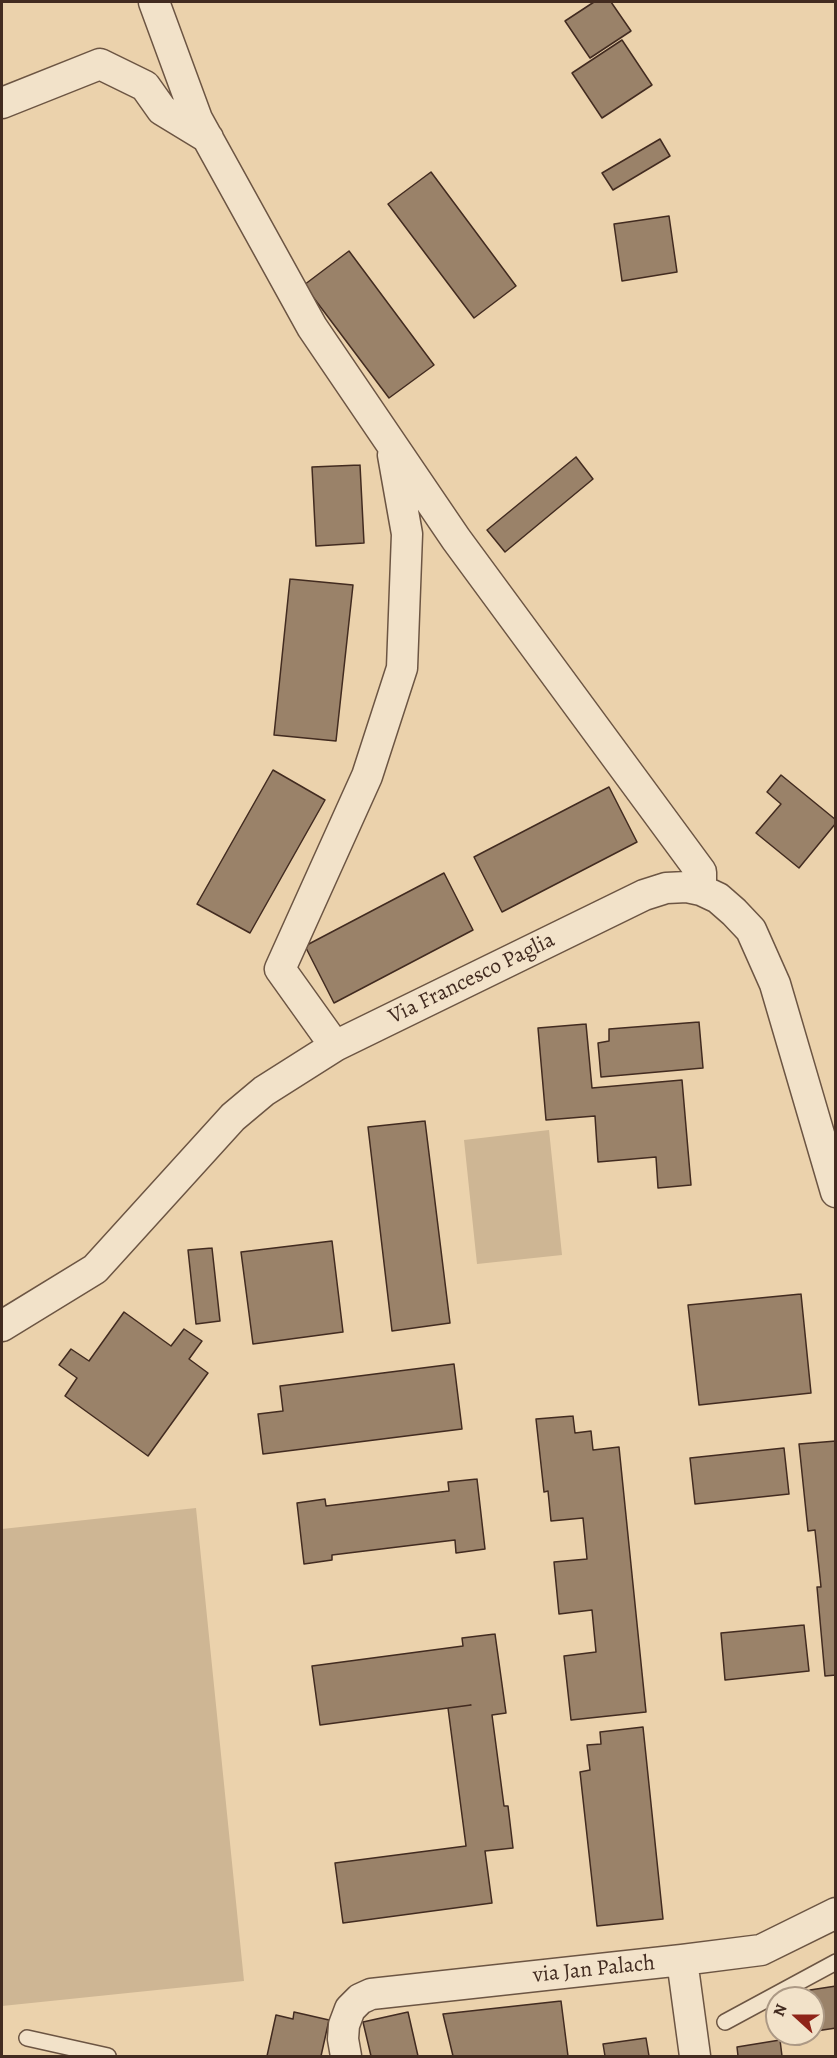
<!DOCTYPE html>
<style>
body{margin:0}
#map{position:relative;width:837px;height:2058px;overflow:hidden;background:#ebd2ac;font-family:Alegreya,serif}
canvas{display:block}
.frame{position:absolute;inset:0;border:3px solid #422b20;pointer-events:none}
.north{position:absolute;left:765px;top:1986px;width:60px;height:60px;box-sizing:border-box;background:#f2e2c9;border:2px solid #ac9985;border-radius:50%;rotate:291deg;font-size:16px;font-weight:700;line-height:24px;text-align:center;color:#422b20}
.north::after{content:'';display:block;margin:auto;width:21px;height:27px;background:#8f2418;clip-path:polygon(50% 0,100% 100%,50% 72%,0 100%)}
</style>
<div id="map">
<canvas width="837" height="2058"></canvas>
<div class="frame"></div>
<div class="north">N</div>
</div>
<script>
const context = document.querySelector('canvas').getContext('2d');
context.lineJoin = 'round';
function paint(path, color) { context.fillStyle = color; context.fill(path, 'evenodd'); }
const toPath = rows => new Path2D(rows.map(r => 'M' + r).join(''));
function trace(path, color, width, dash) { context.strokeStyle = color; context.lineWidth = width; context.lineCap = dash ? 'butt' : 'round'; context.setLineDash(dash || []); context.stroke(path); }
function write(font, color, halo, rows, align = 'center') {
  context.font = font + ' Alegreya,serif'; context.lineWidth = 5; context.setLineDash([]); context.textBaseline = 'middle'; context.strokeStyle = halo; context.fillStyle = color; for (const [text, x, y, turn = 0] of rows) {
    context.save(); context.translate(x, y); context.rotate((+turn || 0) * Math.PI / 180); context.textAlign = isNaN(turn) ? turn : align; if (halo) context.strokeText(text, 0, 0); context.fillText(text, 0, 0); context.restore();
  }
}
const green = toPath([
 [549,1130,562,1255,477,1264,464,1140],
 [196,1508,244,1981,2,2006,2,1529]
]);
const building = toPath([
 [594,2,611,2,631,31,590,58,565,21,594,2],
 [622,40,652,85,602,118,572,73,622,40],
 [660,139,670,156,613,190,602,173,660,139],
 [431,172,516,286,474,318,388,204,431,172],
 [669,216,677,272,622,281,614,224,669,216],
 [349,251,434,365,389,398,304,285,349,251],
 [576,457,593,479,505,552,487,530,576,457],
 [360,465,364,543,316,546,312,467,360,465],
 [290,579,353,585,336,741,274,735,290,579],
 [273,770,325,800,250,933,197,904,273,770],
 [781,775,836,820,836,823,799,868,756,833,781,804,767,792,781,775],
 [609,787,637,842,502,912,474,857,609,787],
 [444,873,473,930,334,1003,305,946,444,873],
 [699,1022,703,1068,601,1077,598,1043,609,1041,609,1029,699,1022],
 [586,1024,592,1088,682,1080,691,1185,658,1188,656,1157,598,1162,595,1116,546,1120,538,1028,586,1024],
 [425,1121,450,1323,392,1331,368,1127,425,1121],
 [332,1241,343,1332,253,1344,241,1252,332,1241],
 [212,1248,220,1321,196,1324,188,1250,212,1248],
 [801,1294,811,1393,699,1405,688,1305,801,1294],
 [124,1312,171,1346,184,1329,202,1341,189,1359,208,1373,148,1456,65,1396,77,1378,59,1365,71,1349,89,1361,124,1312],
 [454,1364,462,1429,263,1454,258,1414,283,1411,280,1386,454,1364],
 [573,1416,575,1433,591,1431,593,1450,619,1447,646,1712,571,1720,564,1656,596,1652,592,1610,559,1614,554,1562,587,1559,583,1518,551,1521,548,1491,544,1492,536,1419,573,1416],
 [836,1441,836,1675,825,1676,817,1587,821,1587,815,1530,808,1531,799,1444,836,1441],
 [784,1448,789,1494,695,1504,690,1458,784,1448],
 [477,1479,485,1549,456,1553,455,1540,332,1555,332,1560,304,1564,297,1503,325,1499,326,1506,449,1491,448,1482,477,1479],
 [804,1625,809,1671,725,1680,721,1633,804,1625],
 [495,1634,506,1713,492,1715,504,1806,508,1806,513,1848,485,1851,492,1903,343,1923,335,1863,466,1846,448,1708,471,1705,320,1725,312,1666,463,1646,462,1638,495,1634],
 [643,1727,663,1919,597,1926,580,1772,590,1770,587,1745,601,1744,600,1732,643,1727],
 [836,1986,836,2028,816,2031,813,1998,811,1998,810,1990,836,1986],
 [561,2001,568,2056,453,2056,443,2014,561,2001],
 [294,2012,329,2020,321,2056,267,2056,276,2015,293,2019,294,2012],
 [408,2012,418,2056,371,2056,363,2022,408,2012],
 [646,2038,649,2056,605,2056,603,2044,646,2038],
 [780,2040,782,2056,738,2056,737,2047,780,2040]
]);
const service = toPath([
 [725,2022,836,1962],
 [27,2038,108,2056]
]);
const minor = toPath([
 [154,2,197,119,312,327,456,539,701,872,701,890],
 [2,103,100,64,145,86,162,110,208,138],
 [335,1046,280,969,367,776,402,668,407,534,393,455],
 [2,1326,95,1269,233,1117,264,1091,335,1046,644,895,666,888,687,887,701,890,718,898,734,912,751,930,775,984,836,1192],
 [682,1960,695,2056],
 [346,2056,343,2039,344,2025,350,2009,360,1999,371,1994,682,1960,761,1950,836,1913]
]);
const streetNames = [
 ["Via Francesco Paglia",472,979,-26],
 ["via Jan Palach",594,1970,-6]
];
paint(green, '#ceb694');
paint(building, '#9a8269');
trace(building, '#422b20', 1.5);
trace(service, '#6c5543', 18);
trace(minor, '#6c5543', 33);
trace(service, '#f2e2c9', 15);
trace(minor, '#f2e2c9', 30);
write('22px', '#422b20', '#f2e2c9', streetNames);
</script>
